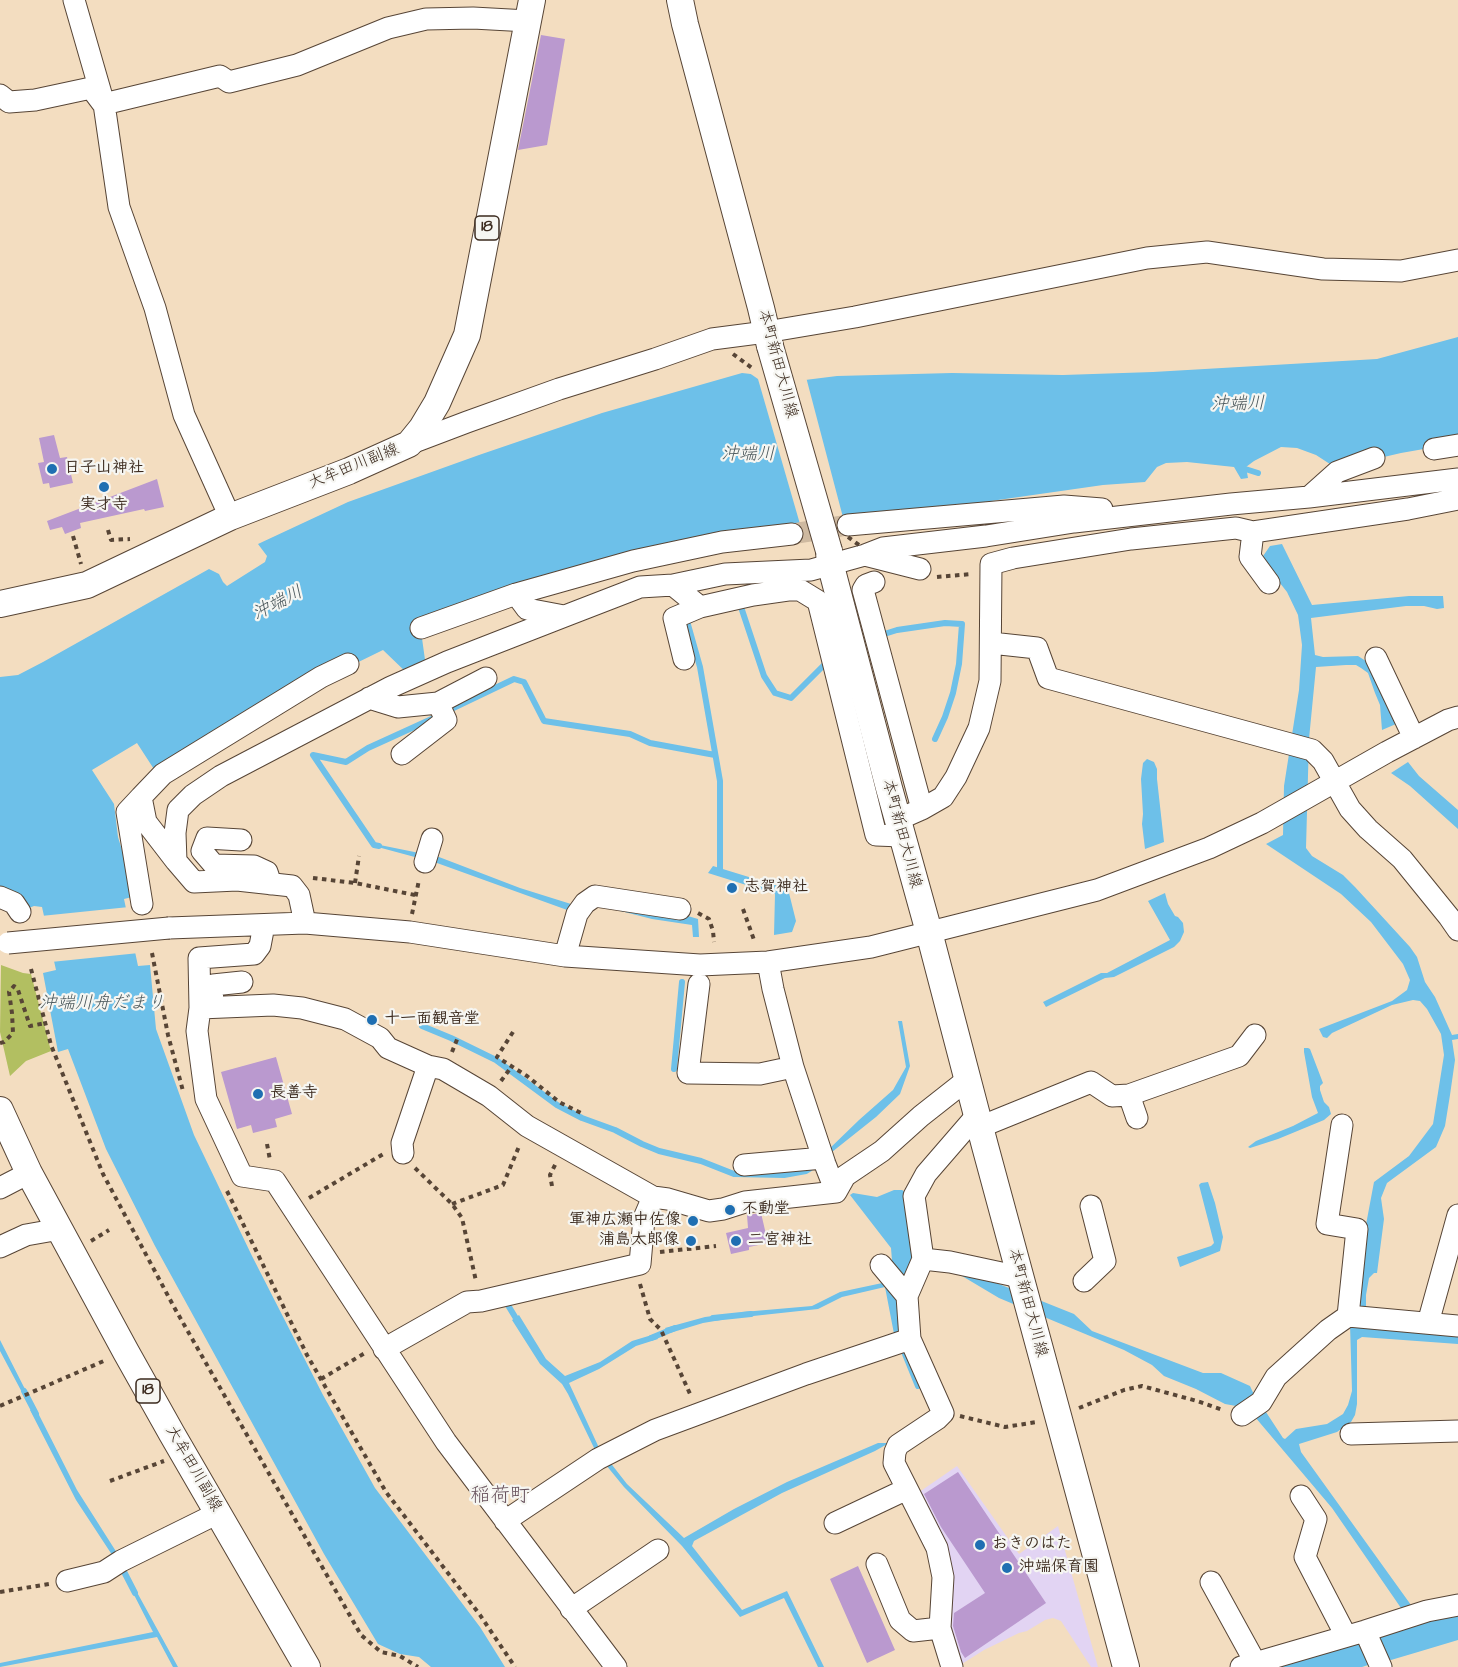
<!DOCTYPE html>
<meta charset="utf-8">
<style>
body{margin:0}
canvas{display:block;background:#f3ddc0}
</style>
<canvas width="1458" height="1667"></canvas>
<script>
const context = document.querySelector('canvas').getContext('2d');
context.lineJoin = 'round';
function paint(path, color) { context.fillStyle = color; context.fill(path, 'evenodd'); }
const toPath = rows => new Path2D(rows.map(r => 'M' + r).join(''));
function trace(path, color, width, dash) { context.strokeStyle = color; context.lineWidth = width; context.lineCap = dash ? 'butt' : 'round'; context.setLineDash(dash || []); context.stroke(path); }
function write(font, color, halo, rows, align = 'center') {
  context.font = font + ' "Architects Daughter","Klee One",sans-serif'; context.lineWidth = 4.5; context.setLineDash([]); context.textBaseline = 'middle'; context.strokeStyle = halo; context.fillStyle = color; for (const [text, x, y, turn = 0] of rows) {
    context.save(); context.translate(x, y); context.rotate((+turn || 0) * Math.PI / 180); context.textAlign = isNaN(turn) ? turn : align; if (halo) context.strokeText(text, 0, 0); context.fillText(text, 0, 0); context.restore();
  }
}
const built = toPath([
 [957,1466,1019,1554,1058,1526,1098,1667,1091,1667,1061,1621,1053,1618,1045,1620,1027,1631,1019,1633,984,1650,957,1667,945,1642,945,1576,912,1497]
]);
const green = toPath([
 [1,965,23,973,31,974,51,1051,26,1061,10,1076,0,1032]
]);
const water = toPath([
 [1458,337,1458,443,1401,453,1371,460,1333,466,1316,455,1297,448,1281,447,1254,461,1246,467,1248,478,1241,479,1234,467,1187,462,1166,463,1157,467,1145,482,1103,485,774,532,421,631,426,667,409,675,383,650,336,673,161,780,137,743,92,770,114,804,118,837,136,896,124,899,138,966,150,965,156,1029,194,1135,252,1256,323,1395,375,1488,480,1627,505,1667,431,1667,419,1657,400,1654,378,1644,324,1554,155,1246,106,1149,68,1049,58,1052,43,973,56,970,42,907,34,906,29,908,0,893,0,677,18,675,43,662,209,569,219,574,223,582,227,586,265,562,267,556,258,544,348,502,479,455,602,413,742,373,805,380,837,376,952,373,1063,375,1153,372,1377,359],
 [1282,544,1312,605,1409,596,1443,596,1444,608,1437,609,1424,606,1406,606,1311,618,1315,655,1323,657,1358,656,1369,663,1396,724,1382,730,1380,705,1375,693,1368,673,1361,668,1356,665,1346,665,1316,667,1309,739,1306,848,1312,856,1343,875,1355,887,1410,947,1417,957,1425,982,1435,997,1452,1035,1458,1034,1458,1039,1452,1040,1455,1060,1450,1095,1445,1126,1436,1147,1387,1183,1381,1198,1384,1219,1377,1273,1374,1273,1369,1278,1366,1295,1366,1310,1354,1309,1362,1246,1374,1182,1409,1156,1433,1124,1444,1055,1441,1034,1427,1009,1420,1001,1413,1000,1392,1005,1332,1033,1327,1038,1323,1037,1319,1029,1392,1001,1407,990,1410,980,1403,964,1371,922,1341,894,1266,844,1283,835,1284,786,1299,690,1302,645,1298,615,1287,592,1261,559,1270,546],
 [1147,759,1154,762,1157,769,1157,779,1164,842,1145,849,1142,824,1143,814,1141,779,1143,763],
 [1408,762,1419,776,1458,810,1458,829,1410,786,1391,773],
 [375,844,439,857,520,888,571,904,570,911,437,863,374,846],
 [713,866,788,889,796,921,792,932,774,935,775,894,708,873],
 [1165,893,1168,904,1175,916,1178,917,1183,923,1184,932,1180,941,1174,947,1114,977,1105,978,1046,1007,1043,1002,1101,973,1107,973,1170,940,1148,901],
 [601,906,681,914,698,919,699,937,693,937,692,925,652,919],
 [898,1021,902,1021,910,1066,900,1094,876,1117,832,1152,834,1159,826,1152,859,1120,893,1090,906,1067],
 [1304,1048,1308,1048,1310,1049,1323,1083,1320,1086,1320,1090,1324,1102,1329,1107,1331,1114,1324,1120,1278,1139,1250,1148,1248,1147,1256,1141,1293,1126,1318,1113,1312,1097,1304,1052],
 [1208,1182,1215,1203,1223,1237,1220,1251,1180,1267,1177,1257,1211,1246,1214,1243,1199,1185,1201,1183],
 [894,1190,902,1190,909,1194,917,1253,903,1331,895,1339,885,1287,842,1297,818,1309,744,1317,743,1312,812,1306,840,1292,887,1282,893,1273,891,1248,850,1195,853,1193,877,1197],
 [957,1273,968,1275,999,1284,1074,1314,1092,1331,1203,1373,1221,1373,1250,1386,1256,1399,1239,1410,1236,1406,1225,1404,1196,1389,1164,1376,1152,1365,1124,1350,1061,1324,999,1298],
 [519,1315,546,1359,565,1376,600,1362,632,1341,655,1334,658,1339,636,1346,599,1369,569,1383,600,1450,596,1452,568,1394,562,1384,540,1364,512,1320],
 [720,1315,721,1320,703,1323,670,1333,668,1333,665,1328,705,1317],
 [1350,1324,1458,1334,1458,1344,1362,1337,1357,1340,1357,1404,1355,1415,1351,1422,1337,1432,1299,1444,1301,1452,1411,1605,1401,1608,1332,1508,1255,1417,1264,1409,1283,1438,1285,1439,1296,1429,1327,1424,1343,1414,1348,1405,1352,1391],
 [0,1340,29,1397,25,1398,0,1351],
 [35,1407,77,1490,124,1564,120,1567,76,1500,30,1410],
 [878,1443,889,1443,875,1451,782,1493,694,1541,692,1546,742,1610,787,1591,824,1667,818,1667,784,1598,740,1617,682,1546,624,1487,606,1465,609,1461,627,1484,684,1538,734,1509,787,1482],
 [133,1585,178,1667,173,1667,157,1637,0,1667,0,1663,153,1632,130,1587],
 [1458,1612,1458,1640,1418,1652,1391,1660,1387,1657,1380,1661,1362,1667,1277,1667,1382,1632]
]);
const pier = toPath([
 [745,370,806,377,845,525,802,531,758,379],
 [129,907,139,953,51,962,41,916]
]);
const stream = toPath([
 [1239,467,1258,473],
 [739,601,764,676,775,693,791,698,823,666],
 [688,616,687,621,700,667,720,781,720,873],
 [878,636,897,630,945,623,962,624,959,664,953,693,945,717,935,739],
 [445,712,514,679,524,682,544,721,630,734,650,743,715,755],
 [379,846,374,845,313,755,346,762,368,748,436,717],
 [422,1026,451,1038,496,1060,557,1105,582,1118,615,1130,642,1144,659,1151,701,1161,734,1174,784,1175,806,1171,814,1166],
 [674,1069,682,982],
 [504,1302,506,1302,520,1325],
 [713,1318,751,1314],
 [651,1338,675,1328],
 [905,1354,918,1386],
 [24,1391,36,1414],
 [120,1564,135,1593]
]);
const building = toPath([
 [541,35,565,39,547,145,518,150],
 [54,435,60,458,67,457,73,483,50,488,49,483,43,484,38,463,44,462,39,438],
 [157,479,164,507,145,511,144,509,80,523,81,528,65,534,62,527,50,530,47,521],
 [276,1057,292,1114,275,1119,277,1127,253,1133,251,1125,237,1129,221,1072],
 [761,1213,768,1243,749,1247,749,1250,731,1254,726,1233,748,1228,747,1215],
 [958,1472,1046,1603,965,1658,961,1652,953,1626,954,1613,985,1593,941,1527,924,1494],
 [858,1566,895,1650,867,1663,830,1579]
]);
const minorTunnel = toPath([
 [792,534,848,525]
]);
const path = toPath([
 [108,530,111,540,130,539],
 [73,536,81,564],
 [937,577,972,574],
 [313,878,355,883,415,895],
 [355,883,359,856],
 [743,909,754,940],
 [698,913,709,919,713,931,714,942],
 [412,914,419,880],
 [152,953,168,1035,183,1091],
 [31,969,51,1045,103,1174,174,1307,361,1635,381,1652,400,1656,418,1667],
 [513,1032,497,1057,527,1076,559,1102,581,1113],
 [0,1043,4,1042,13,1033,12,1013,9,992,14,986,18,990,30,1026,46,1023],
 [452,1052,458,1037],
 [501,1081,512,1066],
 [267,1144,270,1160],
 [415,1168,452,1204,462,1218,476,1281],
 [552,1186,550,1175,556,1163],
 [227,1191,307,1355,386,1492,480,1615,515,1667],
 [309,1198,385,1153],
 [452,1204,503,1185,520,1144],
 [91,1241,109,1230],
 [660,1252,716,1246],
 [640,1284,650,1319,661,1330,691,1396],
 [321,1379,365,1353],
 [0,1406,106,1360],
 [1079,1408,1124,1390,1142,1386,1197,1401,1223,1410],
 [960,1416,1005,1427,1037,1422],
 [110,1481,164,1461],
 [0,1592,49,1584]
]);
const minor = toPath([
 [74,0,104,104,119,207,155,308,184,415,230,517],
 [0,95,9,102,35,100,91,88,103,104],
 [104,104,220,76,229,82,297,65,388,28,426,19,473,18,528,21],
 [409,444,467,422,559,389,655,359,712,339,766,332,855,317,1147,258,1207,252,1323,269,1401,271,1458,260],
 [1434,449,1458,445],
 [1309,497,1337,472,1374,458],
 [848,525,1064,506,1102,509],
 [1253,532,1250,557,1269,583],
 [865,555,920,569],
 [874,582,866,585,863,590,922,809],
 [673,585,700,607,753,595,788,590,800,590,818,601,876,835,902,836],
 [516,594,527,609,564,616],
 [421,628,516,594,633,561,722,542,792,534],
 [991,643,1037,648,1048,678,1312,750,1323,761,1350,809,1368,829,1402,859,1449,917,1458,930],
 [1376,658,1414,738],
 [684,659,674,618,700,607],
 [369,698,398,707,438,703,486,678],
 [402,754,446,720,438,703],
 [141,797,127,812,142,904],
 [897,820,922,809,943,797,956,777,979,728,990,681,991,564,1013,558,1131,539,1236,528,1253,532,1408,509,1458,499],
 [241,840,207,838,202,851,214,865,254,866,267,872,271,884],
 [176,861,146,822,141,797,163,774,321,677,348,664],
 [425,862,432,839],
 [0,897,14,903,20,912],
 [305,923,299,895,292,886,237,880,194,882,176,861,175,833,178,810,193,795,221,776,391,687,447,662,565,616,640,587,673,585,725,574,811,570,865,555,883,548,986,536,1074,522,1231,504,1309,497,1458,479],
 [264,925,260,946,254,954,199,958,200,1008,197,1031,206,1099,242,1176,275,1181,446,1442,616,1667],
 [169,928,305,923,410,932,565,956,700,965,768,962,871,947,1097,890,1209,848,1262,823,1387,752,1448,720,1458,717],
 [565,956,577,914,585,903,595,896,680,909],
 [768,962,773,989,793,1067,825,1164,836,1192],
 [699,984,688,1073,760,1074,793,1067],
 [212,1006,213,985,242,982],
 [200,1008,273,1005,302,1008,345,1019,380,1038,388,1048,428,1066,443,1069,489,1096,527,1126,653,1197,668,1199,709,1211,723,1209,745,1202,836,1192,845,1176,882,1151,921,1116,968,1079],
 [1129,1095,1137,1118],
 [1342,1125,1327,1224,1357,1229,1348,1316],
 [980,1127,1091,1082,1112,1096,1129,1095,1239,1056,1255,1035],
 [403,1153,402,1143,428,1066],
 [744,1165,823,1158],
 [0,1188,29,1173],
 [0,1247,26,1235,60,1229],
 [923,1259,950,1262,1020,1277],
 [881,1265,907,1296],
 [1084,1281,1105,1261,1091,1206],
 [1428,1323,1458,1215],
 [384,1349,467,1302,481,1301,640,1264,644,1218,653,1197],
 [1242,1415,1261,1402,1276,1377,1328,1330,1348,1316,1458,1326],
 [1351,1434,1458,1431],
 [1301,1496,1316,1519,1305,1557,1346,1636],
 [505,1521,598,1459,655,1430,806,1374,910,1339],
 [835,1523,907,1489],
 [877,1564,900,1620,913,1631,940,1628],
 [67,1581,104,1572,121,1561,218,1513],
 [1211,1582,1255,1662],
 [571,1609,658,1550],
 [1365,1631,1381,1667],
 [952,1667,940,1628,943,1577,937,1548,894,1463,895,1452,898,1445,937,1419,943,1413,910,1339,907,1296,923,1259,914,1196,926,1174,977,1115],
 [1241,1667,1365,1631,1427,1611,1458,1605]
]);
const major = toPath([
 [680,0,685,24,761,308,770,346],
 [829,551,830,565,833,574,889,788,929,932,985,1146,1126,1667],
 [0,604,87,585,230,517,349,471,409,444,422,428,437,403,467,335,532,0],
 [0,1110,29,1173,126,1352,172,1434,307,1667]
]);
const pathBridge = toPath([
 [733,354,752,368],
 [848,537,859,545]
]);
const minorBridge = toPath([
 [8,943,169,928]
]);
const majorBridge = toPath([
 [770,346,829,551]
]);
const markers = [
 [52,469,6,"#1f6fb2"],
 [104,487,6,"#1f6fb2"],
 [732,888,6,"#1f6fb2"],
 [372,1020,6,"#1f6fb2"],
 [258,1094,6,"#1f6fb2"],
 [730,1210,6,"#1f6fb2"],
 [693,1221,6,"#1f6fb2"],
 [691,1241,6,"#1f6fb2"],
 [736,1241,6,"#1f6fb2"],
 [980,1545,6,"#1f6fb2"],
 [1007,1568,6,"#1f6fb2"]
];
const shields = [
 [487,228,24],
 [148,1391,24]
];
const shieldNames = [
 ["18",487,228],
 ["18",148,1391]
];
const streetNames = [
 ["本町新田大川線",777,364,75],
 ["大牟田川副線",354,467,-22],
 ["本町新田大川線",901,834,75],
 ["本町新田大川線",1027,1303,75],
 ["大牟田川副線",193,1469,60]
];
const poiNames = [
 ["日子山神社",64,469],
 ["実才寺",104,506,"center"],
 ["志賀神社",744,888],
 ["十一面観音堂",384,1020],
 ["長善寺",270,1094],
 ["不動堂",742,1210],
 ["軍神広瀬中佐像",681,1221,"right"],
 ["浦島太郎像",679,1241,"right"],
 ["二宮神社",748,1241],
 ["おきのはた",992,1545],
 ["沖端保育園",1019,1568]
];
const waterNames = [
 ["沖端川",1238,405,-1],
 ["沖端川",748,455],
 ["沖端川",278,604,-27],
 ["沖端川舟だまり",102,1004]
];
const quarterNames = [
 ["稲荷町",500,1497]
];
paint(built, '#e2d4f3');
paint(green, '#b2bf61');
paint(water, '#6dc0e9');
paint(pier, '#f3ddc0');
trace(stream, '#6dc0e9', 6);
paint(building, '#ba99cf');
trace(minorTunnel, '#ceb9a0', 21, [21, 10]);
trace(minor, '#574536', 23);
trace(major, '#574536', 28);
trace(path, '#574536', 4, [4.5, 4.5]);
trace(minor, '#fff', 21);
trace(major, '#fff', 26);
trace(minorBridge, '#574536', 23, []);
trace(majorBridge, '#574536', 28, []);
trace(pathBridge, '#574536', 4, [4.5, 4.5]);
trace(minorBridge, '#fff', 21);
trace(majorBridge, '#fff', 26);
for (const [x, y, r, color] of markers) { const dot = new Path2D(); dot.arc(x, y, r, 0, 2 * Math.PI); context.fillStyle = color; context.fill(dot); trace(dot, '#f6f6f2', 2); }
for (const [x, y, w] of shields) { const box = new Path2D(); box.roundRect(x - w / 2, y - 12, w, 24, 4.5); context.fillStyle = '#f6f6f2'; context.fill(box); trace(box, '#3b2a1e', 1.5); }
write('bold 15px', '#3b2a1e', null, shieldNames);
write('16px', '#3b2a1e', '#f6f6f2', streetNames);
write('bold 16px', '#3b2a1e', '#f6f6f2', poiNames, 'left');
write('italic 18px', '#4a575b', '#f6f6f2', waterNames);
write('20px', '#67515c', '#f6f6f2', quarterNames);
</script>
